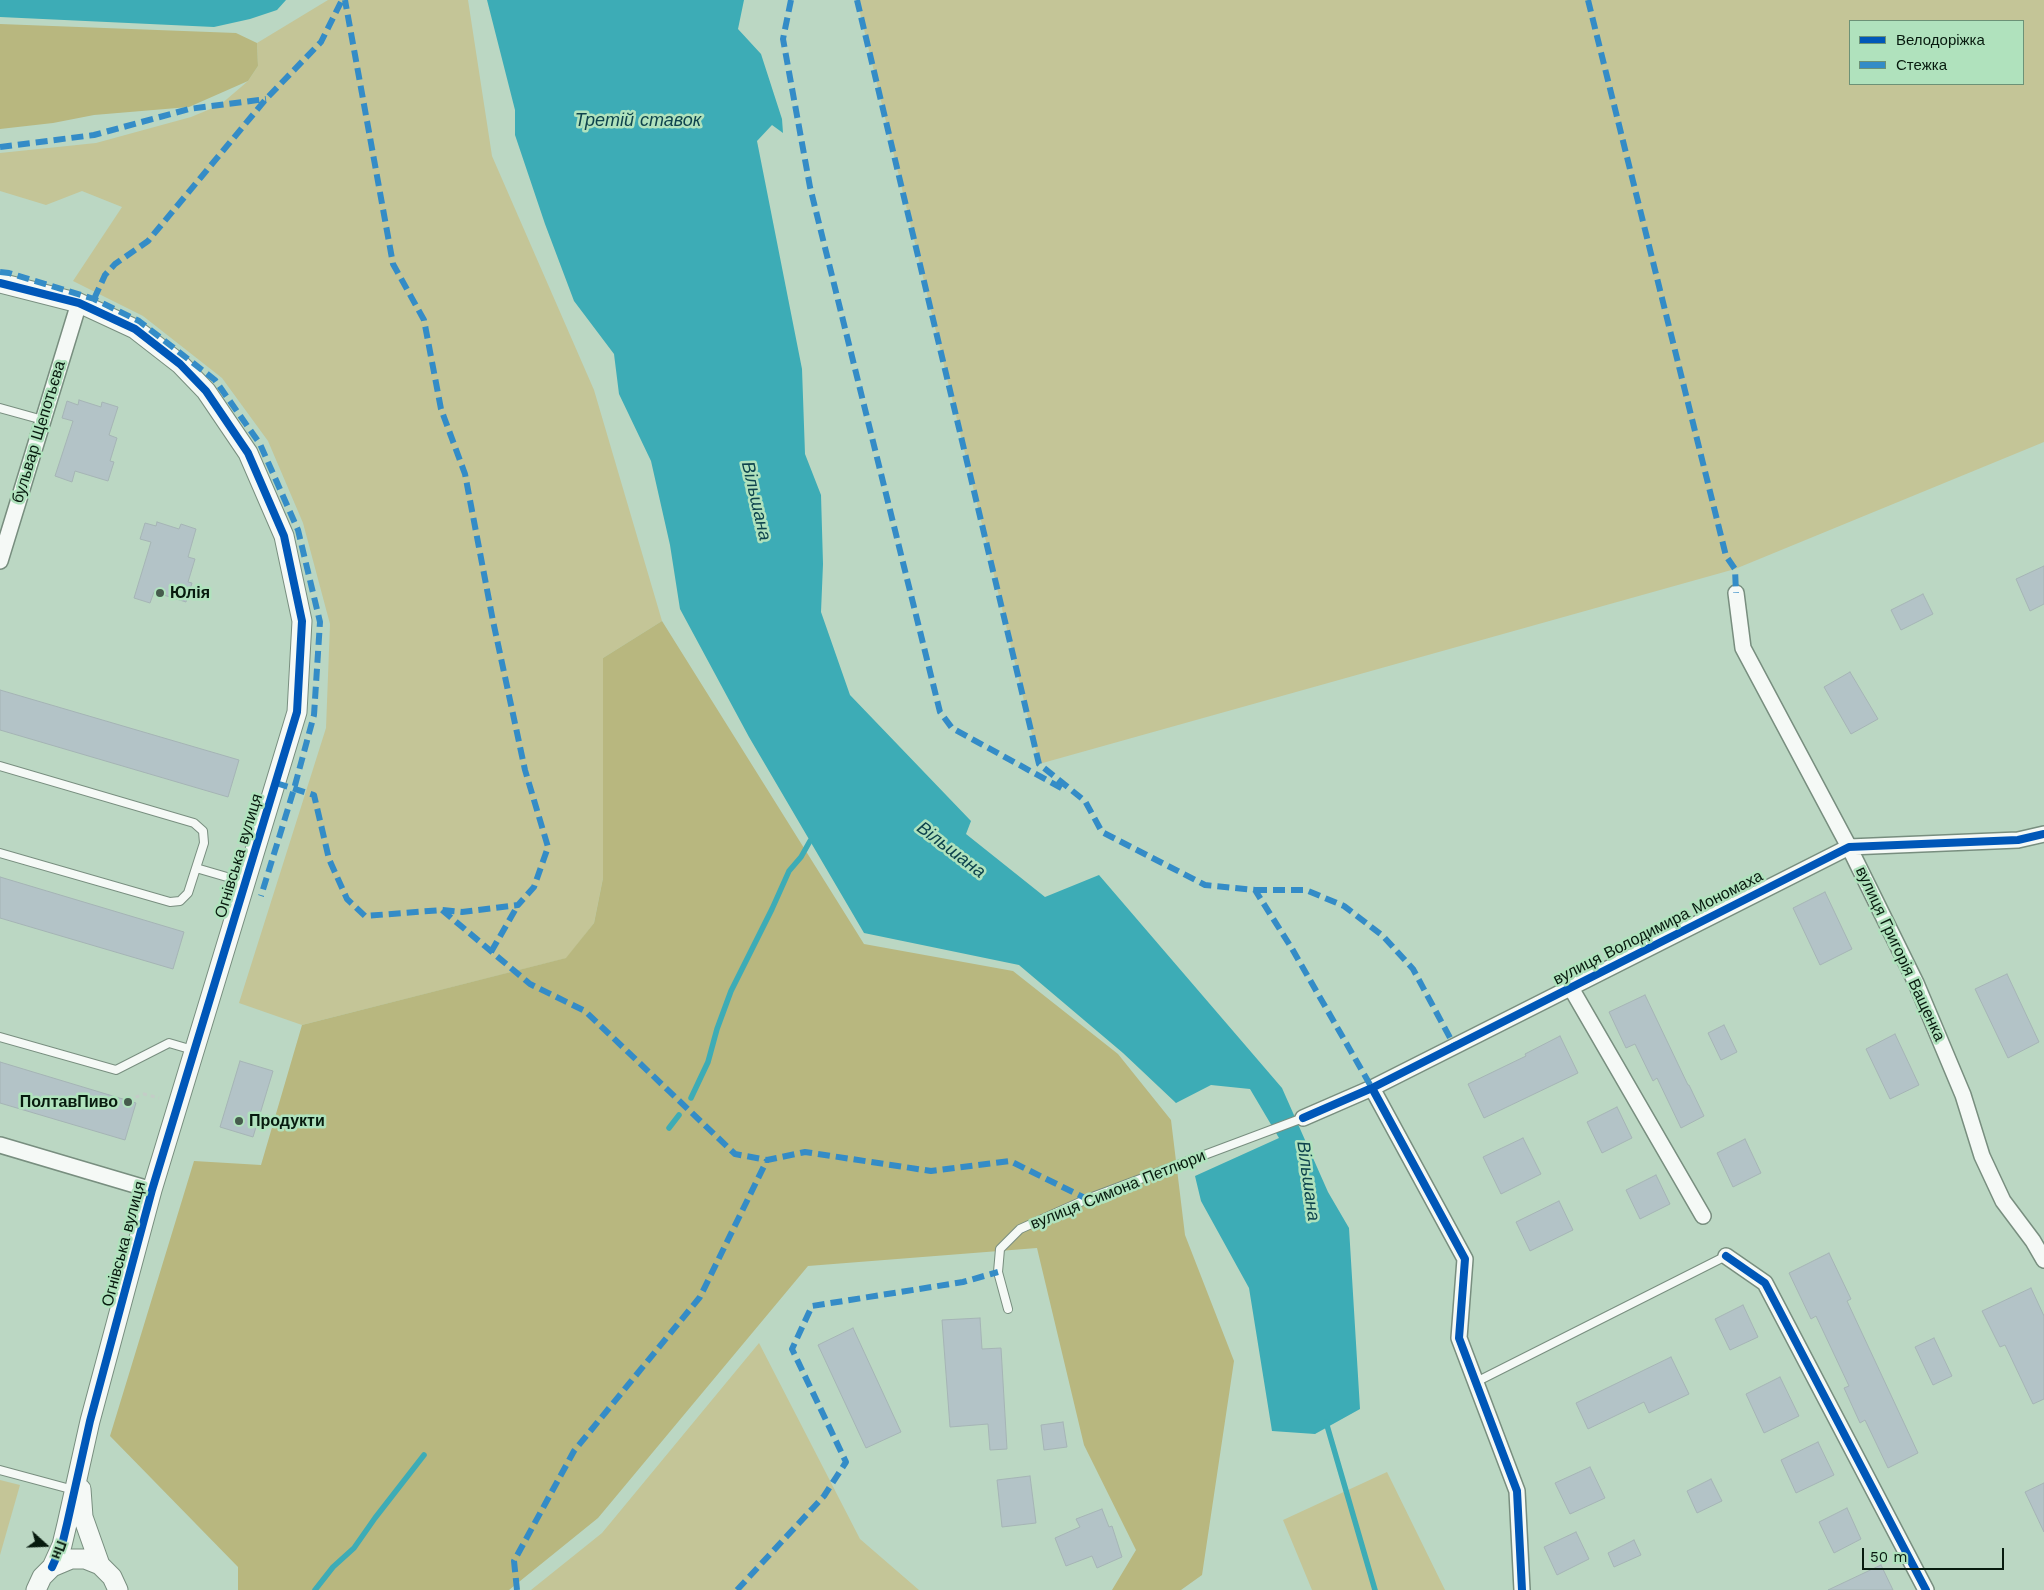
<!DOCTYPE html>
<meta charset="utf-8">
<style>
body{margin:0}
#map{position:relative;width:2044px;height:1590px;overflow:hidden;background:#bbd7c3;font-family:"Work Sans",sans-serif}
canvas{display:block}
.legend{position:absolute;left:1849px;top:20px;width:175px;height:65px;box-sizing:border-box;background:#b0e2bd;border:1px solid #6c9277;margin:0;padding:6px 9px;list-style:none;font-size:15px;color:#071a0e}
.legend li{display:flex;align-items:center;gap:10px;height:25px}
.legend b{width:25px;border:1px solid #6c9277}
.north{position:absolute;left:20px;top:1520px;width:50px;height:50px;-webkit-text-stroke:4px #b0e2bd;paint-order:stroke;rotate:110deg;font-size:14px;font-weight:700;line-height:20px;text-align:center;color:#071a0e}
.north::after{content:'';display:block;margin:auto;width:18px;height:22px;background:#071a0e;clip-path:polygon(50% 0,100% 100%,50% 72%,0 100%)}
.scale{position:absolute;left:1862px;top:1548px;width:142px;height:22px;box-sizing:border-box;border:2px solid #071a0e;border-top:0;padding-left:6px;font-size:15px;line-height:18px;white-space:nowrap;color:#071a0e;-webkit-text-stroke:4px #b0e2bd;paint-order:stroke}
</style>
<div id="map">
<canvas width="2044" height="1590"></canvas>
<ul class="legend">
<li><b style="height:6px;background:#0057b8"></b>Велодоріжка</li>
<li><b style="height:6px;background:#348cc7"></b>Стежка</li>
</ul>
<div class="north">Пн</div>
<div class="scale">50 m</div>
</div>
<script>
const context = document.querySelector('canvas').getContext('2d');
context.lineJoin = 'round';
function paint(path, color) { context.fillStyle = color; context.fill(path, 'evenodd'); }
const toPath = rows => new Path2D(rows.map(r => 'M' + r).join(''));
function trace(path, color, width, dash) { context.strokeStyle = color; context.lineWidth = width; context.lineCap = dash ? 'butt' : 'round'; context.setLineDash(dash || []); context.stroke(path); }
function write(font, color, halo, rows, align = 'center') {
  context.font = font + ' "Work Sans",sans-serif'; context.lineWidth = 5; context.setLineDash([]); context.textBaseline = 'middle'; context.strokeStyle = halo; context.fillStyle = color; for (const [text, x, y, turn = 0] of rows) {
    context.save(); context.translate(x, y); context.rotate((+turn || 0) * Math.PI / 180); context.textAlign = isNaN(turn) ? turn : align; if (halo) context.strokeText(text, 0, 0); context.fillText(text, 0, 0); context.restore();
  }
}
const green = toPath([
 [328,0,468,0,492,156,594,390,662,621,603,658,603,878,594,923,567,958,302,1025,239,1003,326,728,330,624,303,523,268,441,222,378,143,316,73,281,122,207,82,191,46,205,0,191,0,153,96,143,191,117,220,105,248,81,258,66,257,43],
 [857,0,2044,0,2044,442,1735,569,1039,764],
 [1850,21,2023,21,2023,84,1850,84],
 [759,1343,860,1539,919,1590,531,1590,602,1533],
 [1387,1472,1445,1590,1312,1590,1283,1520],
 [0,1480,20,1485,0,1555]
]);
const forest = toPath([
 [0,24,236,33,257,43,258,66,248,81,189,107,94,115,53,123,0,129],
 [662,621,864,944,1013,971,1118,1054,1171,1120,1185,1235,1234,1361,1202,1575,1181,1590,1112,1590,1136,1550,1084,1445,1037,1248,808,1266,598,1518,509,1590,238,1590,238,1567,110,1436,194,1161,261,1165,302,1025,566,958,594,923,603,878,603,658]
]);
const water = toPath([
 [0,0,286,0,277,10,250,19,214,27,0,17],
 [487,0,744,0,738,29,761,54,782,119,783,133,772,125,757,141,802,369,805,454,821,495,823,564,821,612,850,695,971,821,966,834,1045,897,1099,875,1282,1088,1328,1192,1349,1228,1360,1409,1315,1434,1272,1431,1249,1288,1201,1201,1195,1176,1279,1138,1250,1089,1211,1085,1176,1103,1123,1053,1019,965,864,933,749,737,680,609,670,545,651,461,619,394,614,354,574,301,545,224,515,135,515,110]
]);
const stream = toPath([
 [691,1098,708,1062,717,1029,731,991,772,909,789,871,801,857,810,841],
 [669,1128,679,1115],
 [1326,1422,1375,1590],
 [315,1590,333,1567,354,1548,375,1518,424,1455]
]);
const building = toPath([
 [79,400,101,407,102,402,118,407,109,435,117,438,110,461,114,462,108,481,75,471,72,482,55,476,73,421,62,418,67,401,78,405,79,400],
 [157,522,179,529,181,524,196,529,188,557,195,559,188,582,192,583,186,602,154,592,150,603,134,598,151,542,140,539,145,523,156,526,157,522],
 [2044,566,2044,604,2030,611,2016,579,2044,566],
 [1923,594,1933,614,1901,630,1891,610,1923,594],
 [1850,672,1878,719,1851,734,1824,687,1850,672],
 [0,690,239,760,228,797,0,730,0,690],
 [0,877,184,932,173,969,0,918,0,877],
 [1825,892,1852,949,1820,965,1793,908,1825,892],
 [2007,974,2039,1042,2008,1058,1975,989,2007,974],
 [1645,995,1688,1085,1689,1085,1704,1116,1681,1128,1657,1078,1653,1081,1635,1044,1626,1048,1609,1012,1645,995],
 [1724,1025,1737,1052,1721,1060,1708,1033,1724,1025],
 [1895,1034,1919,1085,1890,1099,1866,1049,1895,1034],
 [1560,1036,1578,1073,1484,1118,1468,1084,1526,1056,1525,1054,1560,1036],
 [240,1061,273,1071,253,1137,220,1127,240,1061],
 [0,1062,136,1103,125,1140,0,1103,0,1062],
 [1617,1107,1632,1138,1602,1153,1587,1122,1617,1107],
 [1523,1138,1541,1174,1501,1194,1483,1157,1523,1138],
 [1745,1139,1761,1173,1733,1187,1717,1153,1745,1139],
 [1656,1175,1670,1204,1640,1219,1626,1190,1656,1175],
 [1559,1201,1573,1230,1530,1251,1516,1222,1559,1201],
 [1829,1253,1851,1299,1847,1301,1918,1453,1888,1468,1865,1420,1860,1423,1844,1388,1849,1386,1816,1316,1811,1319,1789,1273,1829,1253],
 [2031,1288,2044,1316,2044,1399,2033,1404,2005,1345,2000,1347,1982,1311,2031,1288],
 [1743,1305,1758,1337,1730,1350,1715,1319,1743,1305],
 [980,1318,982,1349,1001,1348,1007,1449,990,1450,988,1424,950,1427,942,1320,980,1318],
 [853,1328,901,1432,866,1448,818,1345,853,1328],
 [1934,1338,1952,1376,1933,1385,1915,1347,1934,1338],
 [1671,1357,1689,1394,1649,1413,1644,1402,1588,1429,1576,1403,1671,1357],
 [1780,1377,1799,1416,1764,1433,1746,1394,1780,1377],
 [1063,1422,1067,1447,1044,1450,1041,1425,1063,1422],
 [1818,1442,1834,1475,1796,1493,1781,1460,1818,1442],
 [1590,1467,1605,1498,1570,1514,1555,1483,1590,1467],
 [1030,1476,1036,1523,1002,1527,997,1480,1030,1476],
 [1711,1479,1722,1501,1697,1513,1687,1491,1711,1479],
 [2044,1483,2044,1532,2025,1492,2044,1483],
 [1847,1508,1861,1539,1834,1553,1819,1522,1847,1508],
 [1102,1509,1109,1527,1112,1526,1122,1557,1097,1568,1092,1556,1066,1566,1055,1538,1080,1527,1076,1519,1102,1509],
 [1576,1532,1589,1559,1557,1575,1544,1547,1576,1532],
 [1634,1540,1641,1555,1614,1567,1608,1553,1634,1540],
 [1881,1565,1893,1590,1828,1590,1881,1565]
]);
const path = toPath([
 [128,1100,144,1094,159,1098]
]);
const service = toPath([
 [0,408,43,420],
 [0,766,194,823,203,831,204,843,188,893,180,901,170,902,0,853],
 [196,868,244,882],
 [0,1037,116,1070,169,1043,193,1050],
 [1008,1309,998,1272,1000,1249,1020,1229,1087,1199,1303,1118],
 [1476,1382,1726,1256],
 [0,1470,74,1490]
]);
const minor = toPath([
 [0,561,79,303],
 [1736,593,1743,648,1849,847,1916,983,1963,1095,1982,1156,2003,1201,2033,1241,2044,1260],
 [1571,988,1703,1216],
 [1372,1088,1465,1259,1459,1338,1517,1491,1522,1590],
 [1303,1118,1372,1088,1849,847,2018,840,2044,834],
 [0,1145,152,1190],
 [1726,1256,1765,1283,1926,1590]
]);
const tertiary = toPath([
 [0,283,79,303,135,329,180,364,206,391,248,453,284,536,302,621,297,712,152,1190,90,1421,67,1524,62,1545,52,1567],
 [81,1489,83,1517,100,1565],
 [36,1590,42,1577,52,1567,71,1559,85,1559,100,1565,112,1577,118,1590]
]);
const quiet = toPath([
 [791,0,783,39,810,187,940,712,952,728,1065,790],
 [857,0,1039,764,1085,801,1102,832,1205,885,1255,890,1291,947,1372,1088],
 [1588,0,1726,556,1735,569,1736,593],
 [0,147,94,135,189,109,266,99],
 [0,272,9,273,94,299,139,321,215,380,260,444,298,530,320,622,314,715,294,789,261,896],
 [94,299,105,275,115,264,148,241,266,99,321,42,342,0],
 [276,783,314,795,329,859,347,899,365,916,442,910,462,912,518,905,534,887,548,847,525,770,493,621,465,474,441,409,424,320,393,264,345,0],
 [1255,890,1306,890,1344,906,1383,936,1413,969,1455,1047],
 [442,910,530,984,585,1011,735,1154,767,1160,805,1152,931,1171,1010,1161,1087,1199],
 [491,952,518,905],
 [517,1590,514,1561,574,1451,700,1297,767,1160],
 [737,1590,824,1496,846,1462,792,1349,812,1306,963,1282,998,1272]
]);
const cycleway = toPath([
 [0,283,79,303,135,329,180,364,206,391,248,453,284,536,302,621,297,712,152,1190,90,1421,67,1524,62,1545,52,1567],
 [1372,1088,1465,1259,1459,1338,1517,1491,1522,1590],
 [1303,1118,1372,1088,1849,847,2018,840,2044,834],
 [1726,1256,1765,1283,1926,1590]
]);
const markers = [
 [160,593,5,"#465c4d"],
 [128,1102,5,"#465c4d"],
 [239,1121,5,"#465c4d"]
];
const streetNames = [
 ["бульвар Щепотьєва",39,432,-73],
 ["Огнівська вулиця",239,856,-73],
 ["вулиця Володимира Мономаха",1658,928,-27],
 ["вулиця Григорія Ващенка",1900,954,65],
 ["вулиця Симона Петлюри",1118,1190,-22],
 ["Огнівська вулиця",124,1244,-75]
];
const poiNames = [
 ["Юлія",170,593],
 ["ПолтавПиво",118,1102,"right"],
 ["Продукти",249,1121]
];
const waterNames = [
 ["Третій ставок",638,121],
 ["Вільшана",756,501,77],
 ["Вільшана",951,850,37],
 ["Вільшана",1308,1181,82]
];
paint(green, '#c4c597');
paint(forest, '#b8b77f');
paint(water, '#3dacb6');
trace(stream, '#3dacb6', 5.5);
paint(building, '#b3c3c7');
trace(building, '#a5b4b5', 1);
trace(service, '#788e7f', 10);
trace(minor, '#788e7f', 18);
trace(tertiary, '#788e7f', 21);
trace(path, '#c4cdc7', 3, [4, 4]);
trace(service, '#f5f9f6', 8);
trace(minor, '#f5f9f6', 15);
trace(tertiary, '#f5f9f6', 19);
trace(quiet, '#348cc7', 6, [12, 6]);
trace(cycleway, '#0057b8', 8);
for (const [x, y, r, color] of markers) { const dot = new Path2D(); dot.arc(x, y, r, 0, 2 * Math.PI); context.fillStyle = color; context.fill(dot); trace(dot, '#b0e2bd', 2); }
write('16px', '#071a0e', '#b0e2bd', streetNames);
write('bold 16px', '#071a0e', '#b0e2bd', poiNames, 'left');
write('italic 18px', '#0e434d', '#b0e2bd', waterNames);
</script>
